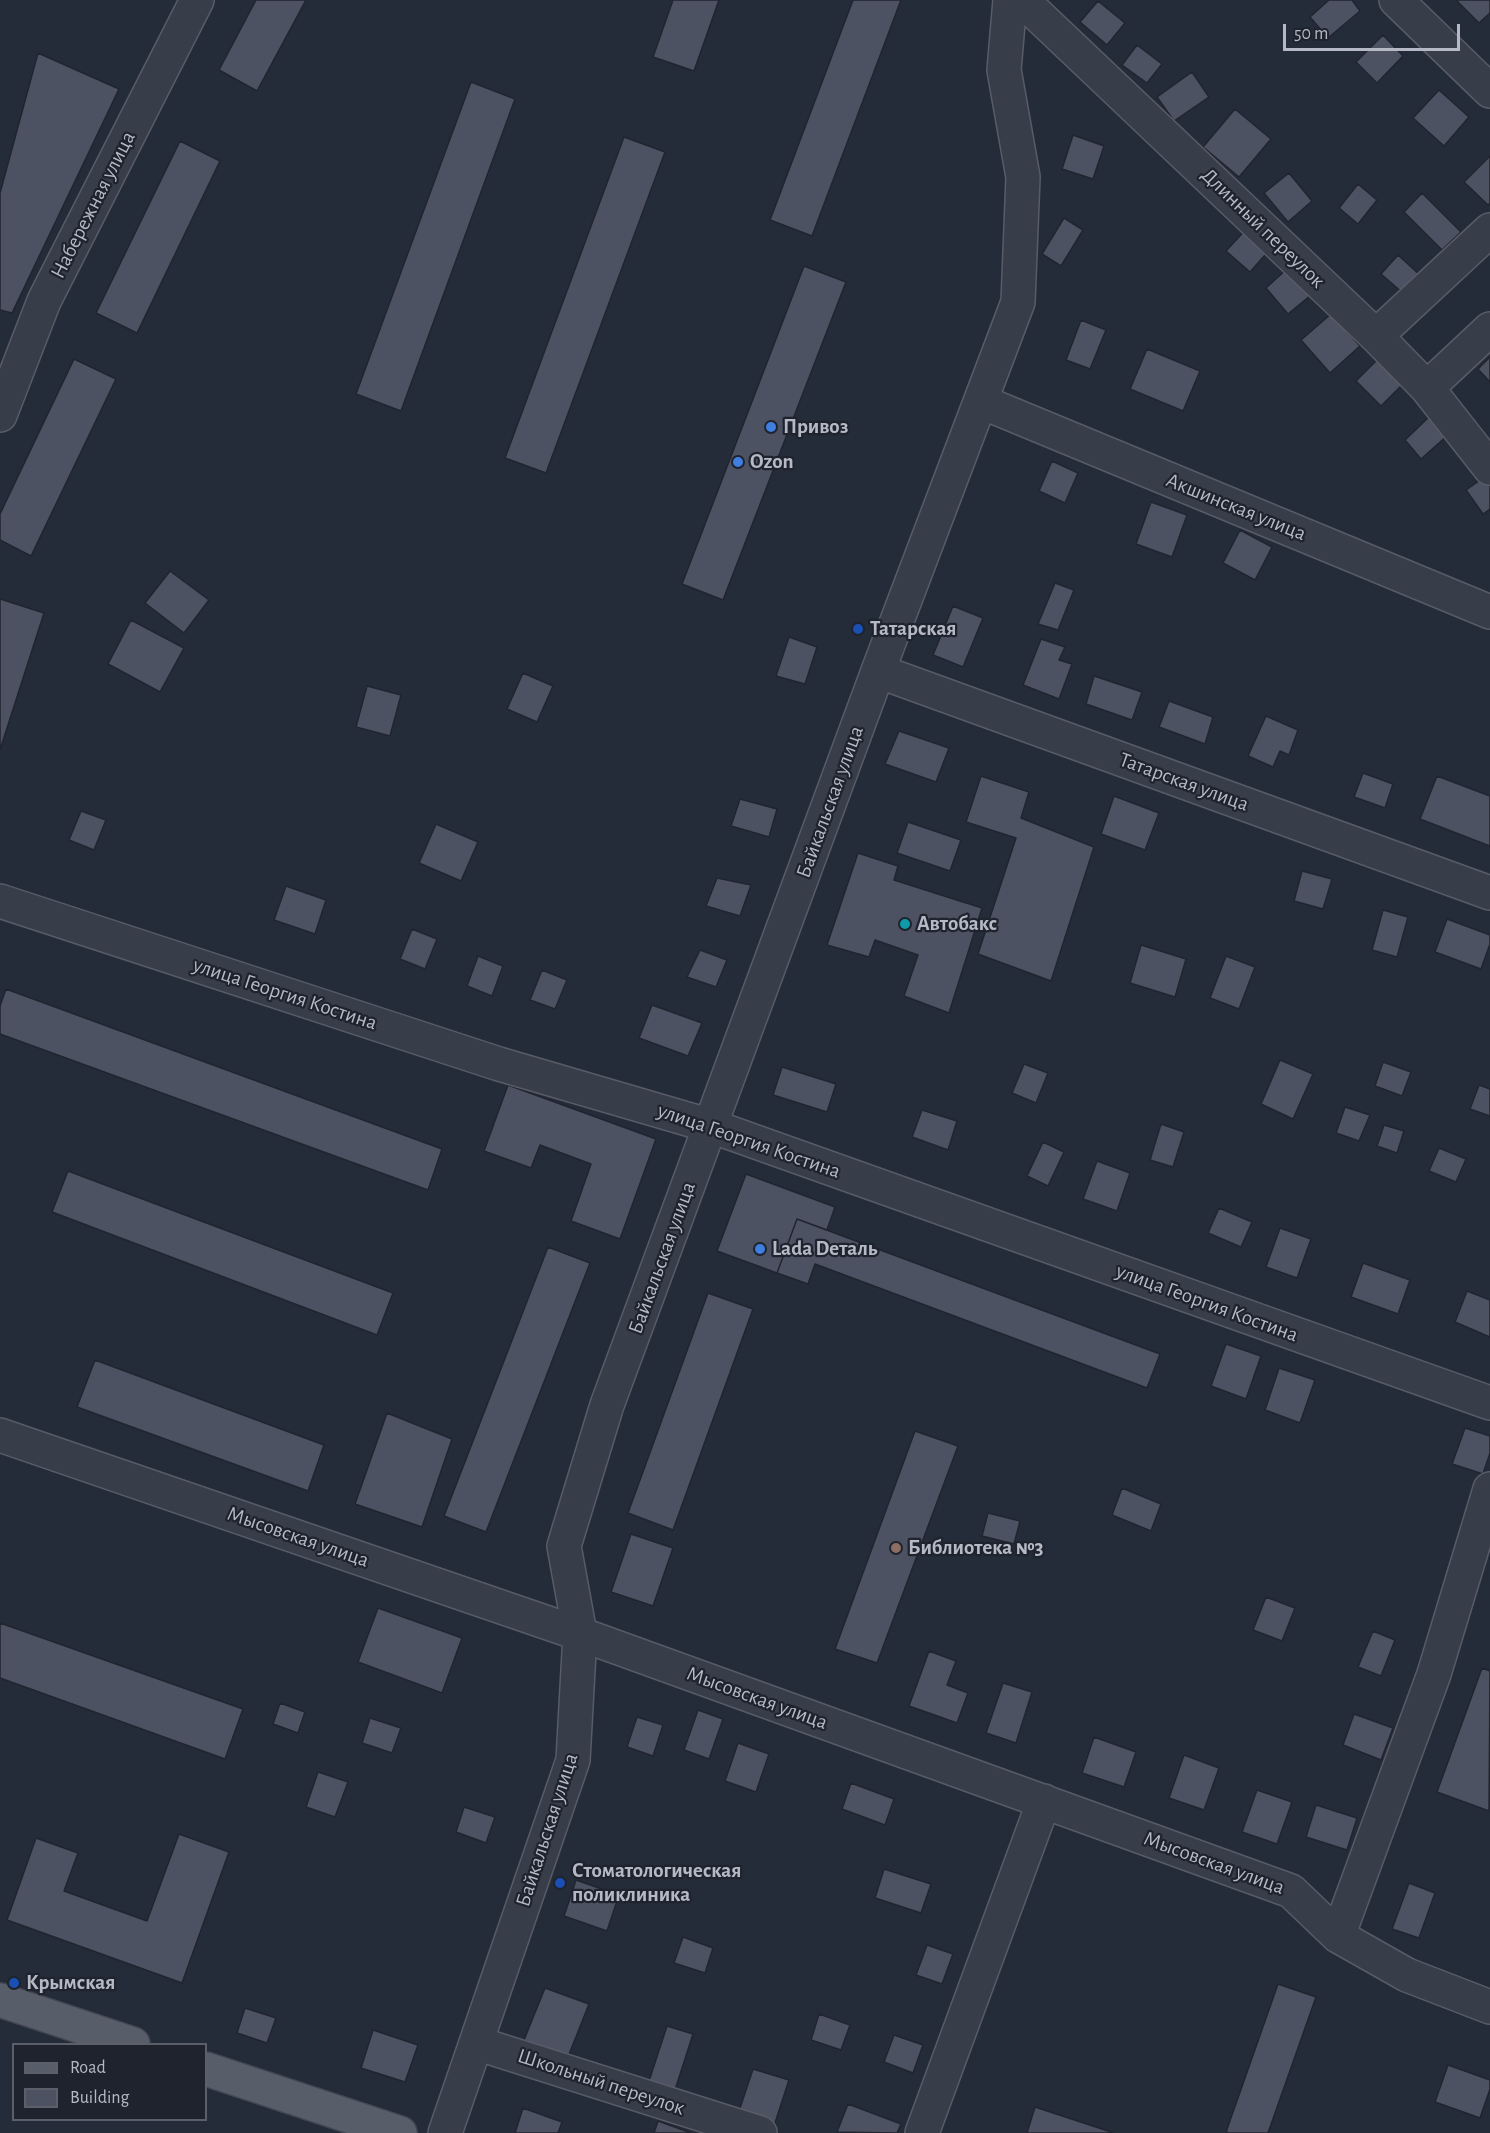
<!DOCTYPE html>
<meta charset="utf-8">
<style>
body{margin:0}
#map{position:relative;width:1490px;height:2133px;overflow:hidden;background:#252c39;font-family:"Alegreya Sans",sans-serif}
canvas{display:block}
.legend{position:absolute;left:12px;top:2043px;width:195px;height:78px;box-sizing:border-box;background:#1e232e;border:2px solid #5a5f6a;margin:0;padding:8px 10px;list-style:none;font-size:18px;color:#b4b9c5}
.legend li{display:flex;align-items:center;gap:12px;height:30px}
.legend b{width:30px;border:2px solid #5a5f6a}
.scale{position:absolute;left:1283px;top:24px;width:177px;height:27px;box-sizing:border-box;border:3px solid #b4b9c5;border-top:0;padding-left:8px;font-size:18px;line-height:21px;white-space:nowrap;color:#b4b9c5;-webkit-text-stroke:4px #1e232e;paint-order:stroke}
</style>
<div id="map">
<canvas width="1490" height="2133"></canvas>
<ul class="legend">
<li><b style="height:8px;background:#575d69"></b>Road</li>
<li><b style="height:16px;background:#4c5261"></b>Building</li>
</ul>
<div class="scale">50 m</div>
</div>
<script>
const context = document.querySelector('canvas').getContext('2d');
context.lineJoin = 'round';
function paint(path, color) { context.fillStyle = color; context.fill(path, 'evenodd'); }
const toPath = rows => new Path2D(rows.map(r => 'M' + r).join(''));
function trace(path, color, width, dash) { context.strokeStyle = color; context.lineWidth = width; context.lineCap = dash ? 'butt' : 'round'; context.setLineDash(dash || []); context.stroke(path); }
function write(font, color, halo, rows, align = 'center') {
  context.font = font + ' "Alegreya Sans",sans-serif'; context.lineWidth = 4.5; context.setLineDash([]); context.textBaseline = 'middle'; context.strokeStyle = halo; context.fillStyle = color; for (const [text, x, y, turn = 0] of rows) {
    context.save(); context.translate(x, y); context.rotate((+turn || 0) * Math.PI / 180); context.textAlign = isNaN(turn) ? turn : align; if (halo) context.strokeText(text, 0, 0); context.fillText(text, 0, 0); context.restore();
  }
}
const building = toPath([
 [256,0,306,0,257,91,219,70,256,0],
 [673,0,719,0,694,71,653,57,673,0],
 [853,0,901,0,812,236,770,220,853,0],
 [1329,0,1352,0,1360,11,1328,38,1310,17,1329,0],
 [1456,0,1490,0,1490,13,1479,23,1456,0],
 [1098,1,1125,23,1107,45,1080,22,1098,1],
 [1383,35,1403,56,1377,83,1356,62,1383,35],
 [1137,45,1162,64,1147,83,1122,65,1137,45],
 [38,53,119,89,12,313,0,310,0,193,38,53],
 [1192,72,1209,97,1174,121,1157,97,1192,72],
 [471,82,515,99,401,411,356,394,471,82],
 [1439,90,1469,117,1444,146,1413,118,1439,90],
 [1235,109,1271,139,1239,177,1203,147,1235,109],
 [1073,135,1104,146,1093,179,1062,169,1073,135],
 [624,137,665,152,546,473,505,458,624,137],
 [180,141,220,161,137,333,96,313,180,141],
 [1490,156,1490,203,1488,205,1464,182,1490,156],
 [1289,173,1312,201,1288,222,1264,193,1289,173],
 [1358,184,1377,200,1358,224,1339,208,1358,184],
 [1422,193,1461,232,1442,250,1404,212,1422,193],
 [1064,218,1083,230,1061,266,1042,254,1064,218],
 [1249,226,1272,247,1250,272,1226,251,1249,226],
 [1398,255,1420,275,1404,294,1381,274,1398,255],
 [804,266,846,282,723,600,682,584,804,266],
 [1288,268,1311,295,1288,314,1266,288,1288,268],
 [1331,314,1360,346,1330,373,1301,340,1331,314],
 [1081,320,1106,330,1090,369,1066,360,1081,320],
 [1147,349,1200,371,1183,411,1130,389,1147,349],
 [1380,357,1405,382,1381,406,1356,381,1380,357],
 [1490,357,1490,382,1478,369,1490,357],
 [74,359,116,379,31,556,0,540,0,514,74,359],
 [1431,415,1448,435,1421,459,1405,440,1431,415],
 [1052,461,1078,473,1065,503,1039,491,1052,461],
 [1490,473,1490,509,1483,514,1466,490,1490,473],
 [1151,502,1187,515,1172,557,1136,544,1151,502],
 [1240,530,1272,547,1255,580,1223,563,1240,530],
 [170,571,209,600,184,633,145,603,170,571],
 [1055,583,1074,590,1058,630,1038,624,1055,583],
 [0,599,44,613,0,750,0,599],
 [953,606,983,618,963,667,933,655,953,606],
 [131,620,184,648,160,692,108,664,131,620],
 [789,637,817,647,805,684,776,676,789,637],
 [1041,639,1065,647,1059,660,1072,664,1059,699,1023,685,1041,639],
 [523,673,553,686,537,722,507,709,523,673],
 [1094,676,1142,692,1132,720,1086,704,1094,676],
 [367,686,401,695,390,736,356,727,367,686],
 [1169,701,1213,717,1205,744,1159,727,1169,701],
 [1266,716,1298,730,1289,755,1280,751,1273,767,1248,756,1266,716],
 [899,731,949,748,936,782,885,764,899,731],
 [1363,773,1393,784,1385,808,1354,797,1363,773],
 [981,776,1029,792,1021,818,1094,847,1051,981,978,954,1016,838,966,822,981,776],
 [1437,776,1490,796,1490,846,1420,819,1437,776],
 [1114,796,1159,813,1145,850,1101,834,1114,796],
 [740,799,777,809,769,837,731,826,740,799],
 [81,811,106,820,94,850,69,840,81,811],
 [908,822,961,840,950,871,897,853,908,822],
 [436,824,478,842,461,881,419,863,436,824],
 [858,853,898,866,894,880,982,908,949,1013,904,996,918,955,875,940,869,957,827,945,858,853],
 [1302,871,1332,879,1323,909,1294,901,1302,871],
 [717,878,751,885,740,916,706,906,717,878],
 [286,886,326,900,315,934,274,920,286,886],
 [1383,910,1408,917,1397,957,1372,950,1383,910],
 [1447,919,1490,935,1490,944,1481,969,1435,952,1447,919],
 [412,929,437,939,425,969,400,959,412,929],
 [1141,945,1186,959,1175,997,1130,983,1141,945],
 [700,950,727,960,716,987,687,977,700,950],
 [478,956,503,966,492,996,467,986,478,956],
 [1226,956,1255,967,1239,1009,1210,998,1226,956],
 [542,970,567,980,555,1009,530,1000,542,970],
 [6,989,442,1149,428,1190,0,1034,0,1006,6,989],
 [652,1005,702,1023,688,1056,639,1038,652,1005],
 [1280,1060,1313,1074,1293,1119,1261,1104,1280,1060],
 [1383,1062,1411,1072,1402,1096,1375,1086,1383,1062],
 [1024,1064,1048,1073,1036,1103,1012,1093,1024,1064],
 [782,1067,836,1084,827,1112,773,1095,782,1067],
 [508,1085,656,1139,620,1239,571,1221,591,1164,540,1145,531,1168,484,1151,508,1085],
 [1479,1085,1490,1089,1490,1116,1470,1109,1479,1085],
 [1345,1107,1370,1115,1359,1141,1336,1133,1345,1107],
 [922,1110,957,1121,948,1150,912,1137,922,1110],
 [1161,1124,1184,1132,1173,1167,1150,1160,1161,1124],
 [1384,1125,1404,1131,1397,1153,1377,1146,1384,1125],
 [1043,1142,1064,1152,1048,1186,1027,1176,1043,1142],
 [1439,1148,1466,1159,1456,1182,1429,1171,1439,1148],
 [1097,1161,1130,1173,1117,1211,1083,1199,1097,1161],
 [68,1171,393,1293,377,1335,52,1212,68,1171],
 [746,1174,835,1207,827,1230,797,1219,777,1273,717,1251,746,1174],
 [1219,1208,1252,1222,1241,1247,1208,1233,1219,1208],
 [797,1219,1160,1354,1147,1388,815,1264,808,1284,777,1273,797,1219],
 [1280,1228,1311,1239,1297,1278,1266,1267,1280,1228],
 [548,1247,590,1263,486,1532,444,1516,548,1247],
 [1363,1263,1410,1280,1398,1314,1351,1297,1363,1263],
 [1467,1291,1490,1300,1490,1337,1455,1322,1467,1291],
 [708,1293,753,1309,673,1530,628,1513,708,1293],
 [1226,1344,1261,1356,1246,1399,1211,1386,1226,1344],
 [95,1360,324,1445,308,1491,77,1407,95,1360],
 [1279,1368,1315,1380,1300,1423,1265,1410,1279,1368],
 [387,1413,452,1439,422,1527,355,1504,387,1413],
 [1465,1428,1490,1436,1490,1453,1483,1474,1452,1464,1465,1428],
 [915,1431,958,1446,877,1663,835,1649,915,1431],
 [1122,1488,1161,1504,1151,1531,1112,1515,1122,1488],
 [988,1513,1020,1521,1014,1544,982,1536,988,1513],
 [631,1534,673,1548,653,1606,611,1592,631,1534],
 [1266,1597,1295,1608,1282,1641,1253,1630,1266,1597],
 [378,1608,462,1638,442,1693,358,1662,378,1608],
 [0,1623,243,1709,225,1759,0,1678,0,1623],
 [1373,1631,1395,1640,1381,1676,1358,1667,1373,1631],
 [929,1651,956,1661,947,1685,968,1693,957,1723,909,1706,929,1651],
 [1482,1668,1490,1671,1489,1811,1437,1792,1482,1668],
 [1003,1683,1032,1692,1016,1743,986,1733,1003,1683],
 [280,1703,305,1712,298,1733,273,1724,280,1703],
 [698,1710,723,1719,709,1759,684,1750,698,1710],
 [1354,1714,1393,1728,1381,1760,1343,1745,1354,1714],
 [637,1717,663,1725,653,1756,627,1747,637,1717],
 [370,1718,401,1728,392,1753,362,1743,370,1718],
 [1094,1737,1136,1752,1124,1787,1082,1773,1094,1737],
 [738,1743,769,1754,756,1792,725,1781,738,1743],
 [1184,1755,1219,1768,1204,1810,1169,1798,1184,1755],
 [318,1772,348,1782,335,1817,306,1807,318,1772],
 [851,1783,894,1799,885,1825,842,1809,851,1783],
 [1257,1790,1292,1802,1277,1844,1242,1832,1257,1790],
 [1316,1805,1357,1818,1347,1850,1306,1837,1316,1805],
 [464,1807,495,1817,486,1843,456,1832,464,1807],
 [179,1834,229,1852,182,1983,7,1920,36,1838,78,1853,64,1891,147,1921,179,1834],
 [884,1869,931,1884,921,1913,875,1898,884,1869],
 [576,1880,619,1895,607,1931,564,1916,576,1880],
 [1409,1883,1435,1893,1419,1938,1392,1929,1409,1883],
 [683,1937,713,1948,705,1973,674,1963,683,1937],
 [927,1945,953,1954,942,1984,916,1975,927,1945],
 [1278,1984,1316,1997,1268,2133,1230,2133,1226,2132,1278,1984],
 [545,1988,589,2004,568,2057,524,2040,545,1988],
 [245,2008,276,2018,267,2043,237,2033,245,2008],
 [819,2014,850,2025,841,2050,811,2040,819,2014],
 [667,2026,693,2034,675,2090,649,2081,667,2026],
 [373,2030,418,2045,405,2082,361,2068,373,2030],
 [894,2035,923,2045,913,2073,884,2062,894,2035],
 [1448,2065,1490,2080,1490,2089,1480,2118,1435,2102,1448,2065],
 [753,2069,789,2080,774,2126,738,2114,753,2069],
 [848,2104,901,2124,897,2133,837,2132,848,2104],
 [1035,2107,1114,2133,1027,2133,1035,2107],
 [523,2108,562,2122,558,2133,515,2133,523,2108],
 [658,2121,691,2133,654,2133,658,2121]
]);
const minor = toPath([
 [1022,0,1376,336,1427,388,1490,468],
 [1396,0,1490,91],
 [1376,336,1490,230],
 [1427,388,1490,329],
 [982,402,1490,612],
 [0,415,44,301,197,0],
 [878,671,1490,893],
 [0,901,499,1064,711,1126,1490,1403],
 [0,1435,580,1634,1291,1891,1338,1936,1407,1975,1490,2007],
 [1338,1936,1434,1674,1490,1489],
 [476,2043,760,2133],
 [445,2133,573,1760,580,1634,564,1546,607,1405,878,671,1018,302,1023,177,1004,70,1010,0],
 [922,2133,1044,1801]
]);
const major = toPath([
 [0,2000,133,2044],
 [206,2069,400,2133]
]);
const markers = [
 [771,427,6,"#3f7fe0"],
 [738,462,6,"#3f7fe0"],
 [858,629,6,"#1a4fb4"],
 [905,924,6,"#0f9aa8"],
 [760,1249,6,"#3f7fe0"],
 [896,1548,6,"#8d6e63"],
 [560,1883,6,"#1a4fb4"],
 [14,1983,6,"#1a4fb4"]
];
const streetNames = [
 ["Набережная улица",93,205,-63],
 ["Длинный переулок",1263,228,44],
 ["Акшинская улица",1236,507,22],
 ["Татарская улица",1184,782,20],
 ["Байкальская улица",830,802,-70],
 ["улица Георгия Костина",285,994,18],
 ["улица Георгия Костина",749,1141,19],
 ["Байкальская улица",662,1258,-70],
 ["улица Георгия Костина",1207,1303,20],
 ["Мысовская улица",298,1537,19],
 ["Мысовская улица",757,1698,20],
 ["Байкальская улица",547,1830,-72],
 ["Мысовская улица",1214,1863,20],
 ["Школьный переулок",601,2082,18]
];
const poiNames = [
 ["Привоз",783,427],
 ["Ozon",750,462],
 ["Татарская",870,629],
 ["Автобакс",917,924],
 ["Lada Dеталь",772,1249],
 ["Библиотека №3",908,1548],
 ["Стоматологическая",572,1871],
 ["поликлиника",572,1895],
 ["Крымская",26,1983]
];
paint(building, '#4c5261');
trace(building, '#202530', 1.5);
trace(minor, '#575c67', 36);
trace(major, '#424752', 36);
trace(minor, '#383e49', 33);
trace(major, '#575d69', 33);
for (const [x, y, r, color] of markers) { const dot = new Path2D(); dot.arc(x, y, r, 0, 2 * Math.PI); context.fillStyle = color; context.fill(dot); trace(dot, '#1e232e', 2); }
write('21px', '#b4b9c5', '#1e232e', streetNames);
write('bold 21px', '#b4b9c5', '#1e232e', poiNames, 'left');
</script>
